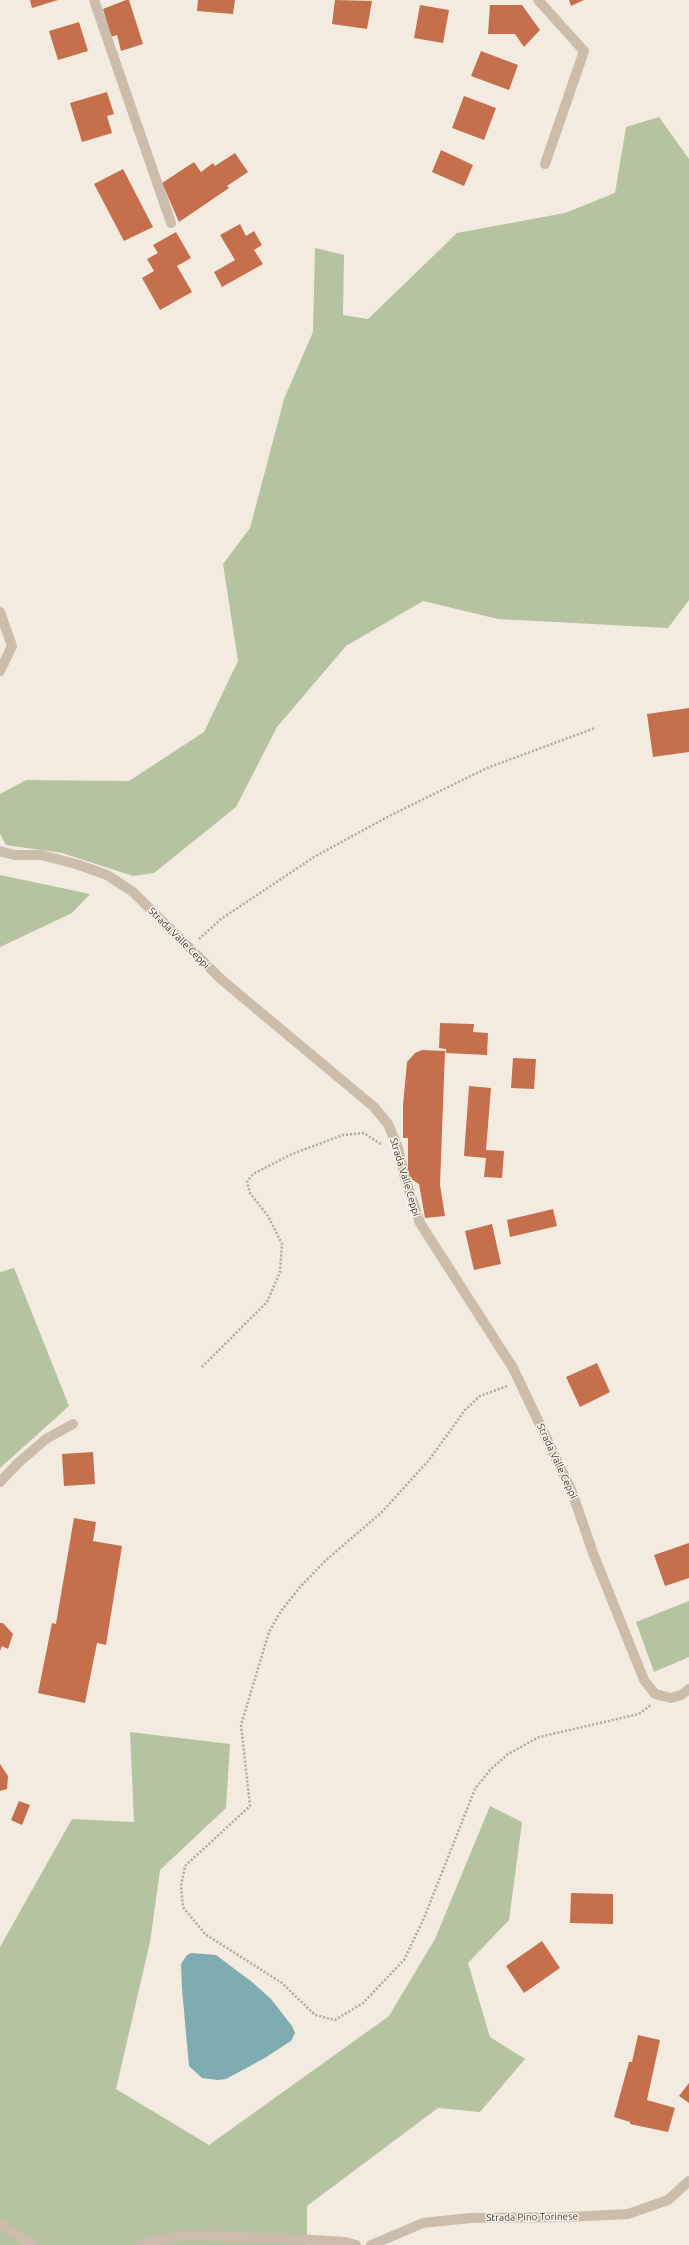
<!DOCTYPE html>
<style>
body{margin:0}
canvas{display:block;background:#f3ebe0}
</style>
<canvas width="689" height="2245"></canvas>
<script>
const context = document.querySelector('canvas').getContext('2d');
context.lineJoin = 'round';
function paint(path, color) { context.fillStyle = color; context.fill(path, 'evenodd'); }
const toPath = rows => new Path2D(rows.map(r => 'M' + r).join(''));
function trace(path, color, width, dash) { context.strokeStyle = color; context.lineWidth = width; context.lineCap = dash ? 'butt' : 'round'; context.setLineDash(dash || []); context.stroke(path); }
function write(font, color, halo, rows, align = 'center') {
  context.font = font + ' Ubuntu,sans-serif'; context.lineWidth = 3; context.setLineDash([]); context.textBaseline = 'middle'; context.strokeStyle = halo; context.fillStyle = color; for (const [text, x, y, turn = 0] of rows) {
    context.save(); context.translate(x, y); context.rotate((+turn || 0) * Math.PI / 180); context.textAlign = isNaN(turn) ? turn : align; if (halo) context.strokeText(text, 0, 0); context.fillText(text, 0, 0); context.restore();
  }
}
const green = toPath([
 [659,117,689,159,689,600,668,628,498,619,423,601,346,646,277,727,236,807,154,873,133,876,62,853,6,845,0,834,0,794,26,780,129,781,204,732,238,661,223,564,250,528,284,399,313,332,315,248,344,255,343,315,368,319,457,233,565,213,615,193,626,127],
 [0,875,90,894,72,913,0,947],
 [14,1268,69,1406,0,1468,0,1272],
 [689,1601,689,1657,654,1672,636,1622],
 [130,1732,230,1744,226,1808,160,1870,150,1942,116,2089,209,2145,389,2016,435,1939,490,1806,522,1822,509,1920,468,1963,490,2037,525,2059,480,2112,438,2108,307,2206,307,2245,0,2245,0,1947,72,1819,134,1822]
]);
const water = toPath([
 [191,1953,216,1955,252,1982,271,1999,292,2026,295,2033,291,2041,263,2059,226,2079,218,2080,202,2078,189,2066,182,1989,181,1964,187,1955]
]);
const building = toPath([
 [30,0,58,0,32,8],
 [126,0,129,0,143,44,121,51,117,35,111,37,103,9],
 [198,0,235,0,233,14,197,11],
 [335,0,372,1,367,29,332,24],
 [569,0,584,0,571,6],
 [420,5,449,10,443,43,414,38],
 [490,5,522,5,540,30,524,47,515,34,488,34],
 [79,22,88,51,58,60,49,31],
 [481,51,518,65,509,90,471,76],
 [107,92,114,114,107,116,112,133,82,142,70,103],
 [464,96,496,108,484,140,452,128],
 [441,150,473,165,464,186,432,172],
 [235,153,248,172,227,186,229,188,179,222,162,183,194,162,201,172,213,163,215,166],
 [123,169,153,227,124,241,94,184],
 [240,224,246,236,254,231,262,245,254,250,263,264,222,287,214,272,235,260,220,235],
 [176,232,191,258,177,266,192,292,160,310,142,278,154,271,147,259,158,253,153,245],
 [689,708,689,752,653,757,647,714],
 [440,1023,474,1024,473,1032,488,1033,487,1055,446,1053,446,1049,439,1048],
 [422,1050,445,1051,440,1185,445,1216,425,1218,419,1184,408,1177,408,1138,403,1138,403,1105,407,1062,415,1053],
 [513,1058,536,1059,534,1089,511,1088],
 [469,1086,491,1088,486,1150,504,1151,502,1178,484,1177,486,1158,464,1156],
 [553,1209,557,1226,510,1237,507,1220],
 [492,1224,501,1264,474,1270,465,1231],
 [597,1363,610,1392,580,1407,566,1377],
 [93,1452,95,1484,64,1486,62,1454],
 [74,1518,96,1522,93,1541,122,1546,106,1645,97,1643,85,1703,38,1693,52,1623,56,1624],
 [689,1543,689,1578,665,1586,654,1555],
 [0,1623,3,1623,13,1634,8,1649,2,1646,0,1651],
 [0,1764,8,1776,7,1789,0,1791],
 [19,1801,30,1805,22,1825,11,1820],
 [571,1893,613,1894,613,1924,570,1923],
 [542,1941,560,1968,524,1993,506,1966],
 [638,2035,660,2040,647,2100,675,2108,668,2132,630,2124,630,2122,614,2117,629,2062,632,2062],
 [689,2083,689,2103,679,2096]
]);
const path = toPath([
 [199,939,221,919,314,857,391,815,487,768,595,728],
 [202,1367,267,1302,280,1272,282,1244,268,1216,250,1193,247,1182,253,1174,292,1154,343,1135,364,1133,382,1145],
 [507,1386,480,1396,465,1410,429,1460,381,1513,326,1560,301,1586,281,1611,269,1632,241,1725,250,1806,185,1866,181,1886,183,1907,205,1934,282,1983,315,2015,335,2020,363,2003,404,1960,424,1918,475,1789,490,1770,508,1754,539,1737,639,1714,651,1705]
]);
const minor = toPath([
 [94,0,171,223],
 [538,0,584,51,545,164],
 [0,1482,18,1463,46,1439,73,1424],
 [0,2224,33,2245],
 [141,2245,148,2242,183,2236,281,2238,345,2242,356,2245]
]);
const tertiary = toPath([
 [0,612,12,646,0,671],
 [0,851,14,855,41,855,76,864,107,875,133,892,222,980,374,1107,388,1124,398,1148,405,1178,420,1223,513,1368,572,1492,593,1553,644,1680,655,1694,671,1698,681,1695,689,1689],
 [371,2245,423,2223,470,2218,568,2217,628,2214,668,2200,689,2181]
]);
const streetNames = [
 ["Strada Valle Ceppi",179,938,45],
 ["Strada Valle Ceppi",405,1177,73],
 ["Strada Valle Ceppi",557,1461,65],
 ["Strada Pino Torinese",532,2217,-1]
];
paint(green, '#b5c3a0');
paint(water, '#7facb1');
paint(building, '#c66f4c');
trace(path, '#b8a696', 2.5, [2, 2]);
trace(minor, '#ccbcac', 10);
trace(tertiary, '#ccbcac', 10);
write('10px', '#3a302b', '#fbf5ed', streetNames);
</script>
